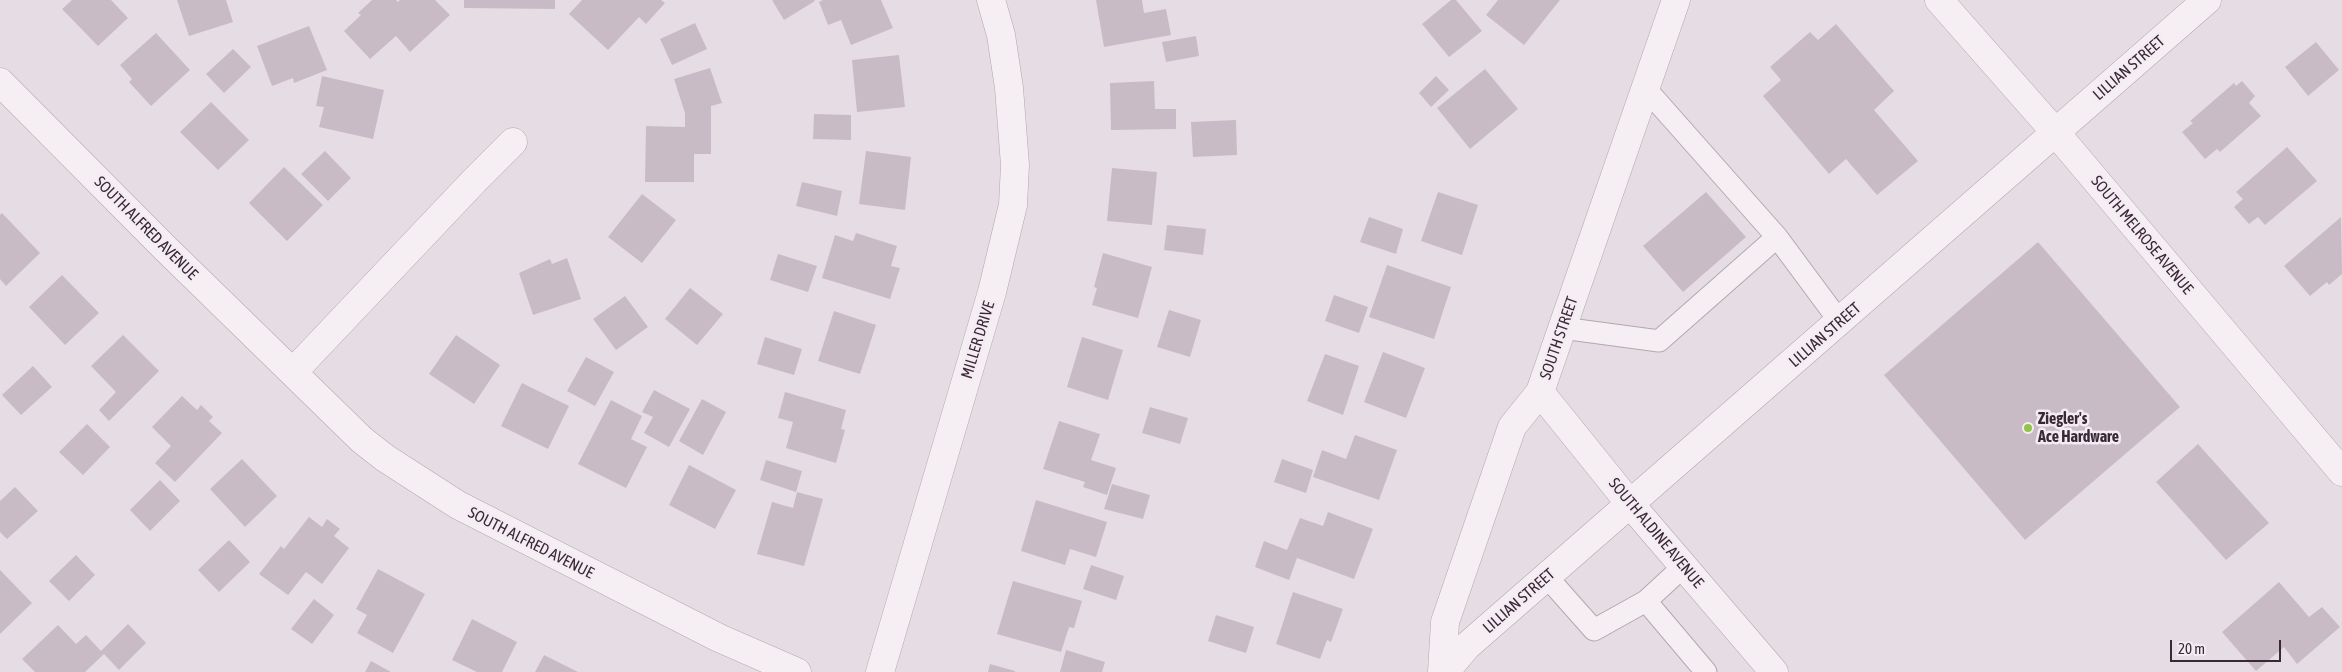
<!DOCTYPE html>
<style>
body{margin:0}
#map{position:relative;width:2342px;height:672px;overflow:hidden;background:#e6dde4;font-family:"Asap Condensed",sans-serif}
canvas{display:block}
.scale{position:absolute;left:2170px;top:640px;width:111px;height:22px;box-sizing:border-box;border:2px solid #3b2837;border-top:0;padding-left:6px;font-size:15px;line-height:18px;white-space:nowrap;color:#3b2837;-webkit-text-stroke:4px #f4ecf3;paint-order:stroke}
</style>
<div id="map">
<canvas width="2342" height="672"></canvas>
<div class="scale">20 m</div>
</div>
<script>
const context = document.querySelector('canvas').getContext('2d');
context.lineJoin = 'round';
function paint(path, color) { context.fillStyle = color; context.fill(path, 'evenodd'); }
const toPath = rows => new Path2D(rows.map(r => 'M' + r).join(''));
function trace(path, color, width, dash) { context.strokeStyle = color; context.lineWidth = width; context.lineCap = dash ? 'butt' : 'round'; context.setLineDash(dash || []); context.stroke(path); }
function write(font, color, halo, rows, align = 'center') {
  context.font = font + ' "Asap Condensed",sans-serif'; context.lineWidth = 5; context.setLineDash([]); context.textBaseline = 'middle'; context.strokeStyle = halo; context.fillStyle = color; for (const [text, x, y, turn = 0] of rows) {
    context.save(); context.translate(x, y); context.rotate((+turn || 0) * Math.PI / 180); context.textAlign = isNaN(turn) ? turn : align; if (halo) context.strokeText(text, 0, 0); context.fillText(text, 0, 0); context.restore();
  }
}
const building = toPath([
 [72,0,111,0,128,18,98,46,62,9],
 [177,0,226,0,233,22,189,36],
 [372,0,396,0,398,2,400,0,435,0,450,15,410,52,396,36,370,59,344,31,361,15,358,13],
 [464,0,555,0,555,9,464,8],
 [582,0,661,0,665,3,646,24,639,17,608,50,569,14],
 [772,0,814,0,815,1,784,20],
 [823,0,881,0,893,28,851,45,841,20,828,25,819,2],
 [1096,0,1142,0,1144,13,1166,9,1171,35,1104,47],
 [1451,0,1456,0,1482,31,1449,57,1422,24],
 [1498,0,1560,0,1524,45,1486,15],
 [695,23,707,49,672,65,660,39],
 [1836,24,1894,91,1874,110,1918,161,1877,195,1846,159,1829,174,1763,96,1781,80,1770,67,1810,32,1818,40],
 [309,26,327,70,294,83,293,78,272,86,257,46],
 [156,33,190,70,151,106,129,82,132,79,120,65],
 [1196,36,1199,56,1166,62,1162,42],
 [2316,42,2339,70,2308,96,2285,67],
 [233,49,251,67,224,93,206,74],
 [899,55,905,107,857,112,852,60],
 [710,68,722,103,711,106,711,154,694,154,694,182,645,182,646,126,685,127,685,113,674,79],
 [1485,69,1518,109,1470,149,1437,108],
 [322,76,384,90,373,139,319,127,324,107,316,106],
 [1436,76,1449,90,1431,107,1419,93],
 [1154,81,1155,109,1176,109,1176,129,1111,130,1110,83],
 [2242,81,2255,96,2249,103,2261,116,2220,152,2217,149,2205,159,2182,132,2193,123,2190,121,2234,83,2236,86],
 [211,102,249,140,218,170,180,132],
 [814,114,851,115,851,140,813,139],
 [1236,120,1237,155,1193,157,1191,122],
 [2287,147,2317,181,2265,225,2258,217,2249,224,2234,207,2243,199,2236,192],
 [325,151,351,178,328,201,301,174],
 [866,151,911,157,905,210,859,204],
 [284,167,323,205,287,241,249,203],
 [1112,168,1157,172,1152,225,1107,221],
 [802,182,842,191,837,216,796,206],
 [1438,192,1478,205,1462,255,1421,241],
 [1706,192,1746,237,1683,292,1643,246],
 [642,194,676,220,642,263,608,237],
 [2,213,40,253,6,286,0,279,0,215],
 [1369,217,1403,229,1396,254,1360,242],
 [2341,217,2342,274,2329,285,2327,282,2310,296,2284,266],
 [1167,225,1206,229,1203,255,1164,250],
 [856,233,897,246,891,266,900,268,890,299,822,278,835,235,853,241],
 [2038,242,2180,407,2025,540,1884,375],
 [1103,253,1152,267,1138,318,1092,305,1097,288,1094,287],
 [778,254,817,266,808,292,770,280],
 [567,258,581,299,533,315,519,273,550,259,552,264],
 [1387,265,1451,287,1434,339,1369,317],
 [62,275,99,313,65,345,29,307],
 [690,288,723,314,697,345,665,319],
 [1334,295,1368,307,1359,333,1325,321],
 [625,296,648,327,616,350,593,319],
 [1169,310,1201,320,1190,357,1157,347],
 [834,311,876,325,860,374,818,361],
 [123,335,159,371,109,421,99,410,116,392,91,366],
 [456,335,500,365,474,404,429,374],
 [765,337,802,349,794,375,757,364],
 [1082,337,1123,350,1108,400,1067,387],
 [1383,352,1425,368,1406,418,1364,402],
 [1325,354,1359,366,1343,415,1307,401],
 [586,357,614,372,595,406,567,391],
 [33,366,52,387,21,415,2,395],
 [522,383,569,406,548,449,501,426],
 [654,390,690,409,669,447,644,433,653,417,642,412],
 [785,392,846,410,841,429,845,430,836,463,786,448,793,422,778,418],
 [182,396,197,410,201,405,213,417,209,421,222,433,175,482,155,463,171,446,152,427],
 [702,399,726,412,703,455,679,441],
 [611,400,642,416,631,439,647,447,626,488,578,464],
 [1150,407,1188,418,1180,444,1142,433],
 [1059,421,1100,434,1091,460,1116,468,1107,495,1083,487,1085,482,1043,469],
 [87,424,110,447,83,475,59,452],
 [1355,435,1397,450,1379,500,1313,477,1322,450,1346,459],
 [2198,444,2269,523,2226,560,2156,482],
 [242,459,277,496,245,527,210,489],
 [1282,459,1313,470,1306,493,1274,482],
 [766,460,802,471,796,492,760,480],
 [689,465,736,490,715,529,669,505],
 [160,480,180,501,150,531,130,510],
 [1112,484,1150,495,1143,519,1104,509],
 [15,487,38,511,7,539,0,532,0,501],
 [797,492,823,499,804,566,757,554,772,502,793,508],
 [1036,500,1107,522,1096,557,1070,549,1065,565,1021,551],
 [1328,512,1373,529,1354,579,1297,558,1289,580,1255,567,1264,541,1287,550,1300,518,1323,526],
 [309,517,322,527,327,519,340,529,334,536,349,548,322,584,306,572,288,595,259,574,281,546,284,549],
 [229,540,250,562,219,592,198,570],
 [76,555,95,575,69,601,49,581],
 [1091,565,1124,576,1116,600,1083,589],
 [378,569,425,594,393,653,357,633,367,615,356,609],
 [0,570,32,603,0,634],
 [1013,581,1082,601,1074,628,1069,627,1061,652,997,634],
 [2279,582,2309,617,2322,607,2340,627,2297,664,2284,647,2256,671,2222,632],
 [1293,592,1343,609,1331,642,1327,640,1320,659,1276,644],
 [314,599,334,615,312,644,291,629],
 [1216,615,1254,627,1246,653,1208,641],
 [472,619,517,642,502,672,477,672,452,660],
 [128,624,146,643,119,670,104,654,85,672,35,672,22,659,58,625,76,644,86,635,101,651],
 [1066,650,1105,662,1102,672,1060,672],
 [544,655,578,672,535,672],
 [371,661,391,672,365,672],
 [990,664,1015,671,1015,672,988,672]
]);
const service = toPath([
 [1646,89,1777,237,1840,322],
 [1562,328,1659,341,1777,237],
 [1547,577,1594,630,1646,601,1706,672],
 [1646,601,1684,566]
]);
const minor = toPath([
 [1939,0,2056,133,2342,472],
 [0,82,165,248,362,440,385,458,458,505,719,638,797,672],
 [293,372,475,180,513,142],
 [1540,392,1631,505,1774,672],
 [880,672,992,292,1013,205,1015,165,1009,88,1001,35,991,0],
 [1442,672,1445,622,1512,427,1540,392,1676,0],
 [1445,672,1467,646,2207,0]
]);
const markers = [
 [2028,428,5,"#91c449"]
];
const streetNames = [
 ["LILLIAN STREET",2129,68,-41],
 ["SOUTH ALFRED AVENUE",146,228,45],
 ["SOUTH MELROSE AVENUE",2142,235,50],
 ["LILLIAN STREET",1825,335,-41],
 ["SOUTH STREET",1559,338,-71],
 ["MILLER DRIVE",978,340,-73],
 ["SOUTH ALDINE AVENUE",1656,533,50],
 ["SOUTH ALFRED AVENUE",531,543,27],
 ["LILLIAN STREET",1519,601,-41]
];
const poiNames = [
 ["Ziegler's",2038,419],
 ["Ace Hardware",2038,437]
];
paint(building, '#c8bbc6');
trace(service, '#b3a7b0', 23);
trace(minor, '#b3a7b0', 29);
trace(service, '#f5eff3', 21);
trace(minor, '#f5eff3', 28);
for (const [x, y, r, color] of markers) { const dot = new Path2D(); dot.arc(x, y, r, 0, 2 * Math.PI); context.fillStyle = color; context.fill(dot); trace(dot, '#f4ecf3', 2); }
write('16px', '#3b2837', '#f4ecf3', streetNames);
write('bold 16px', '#3b2837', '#f4ecf3', poiNames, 'left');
</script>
